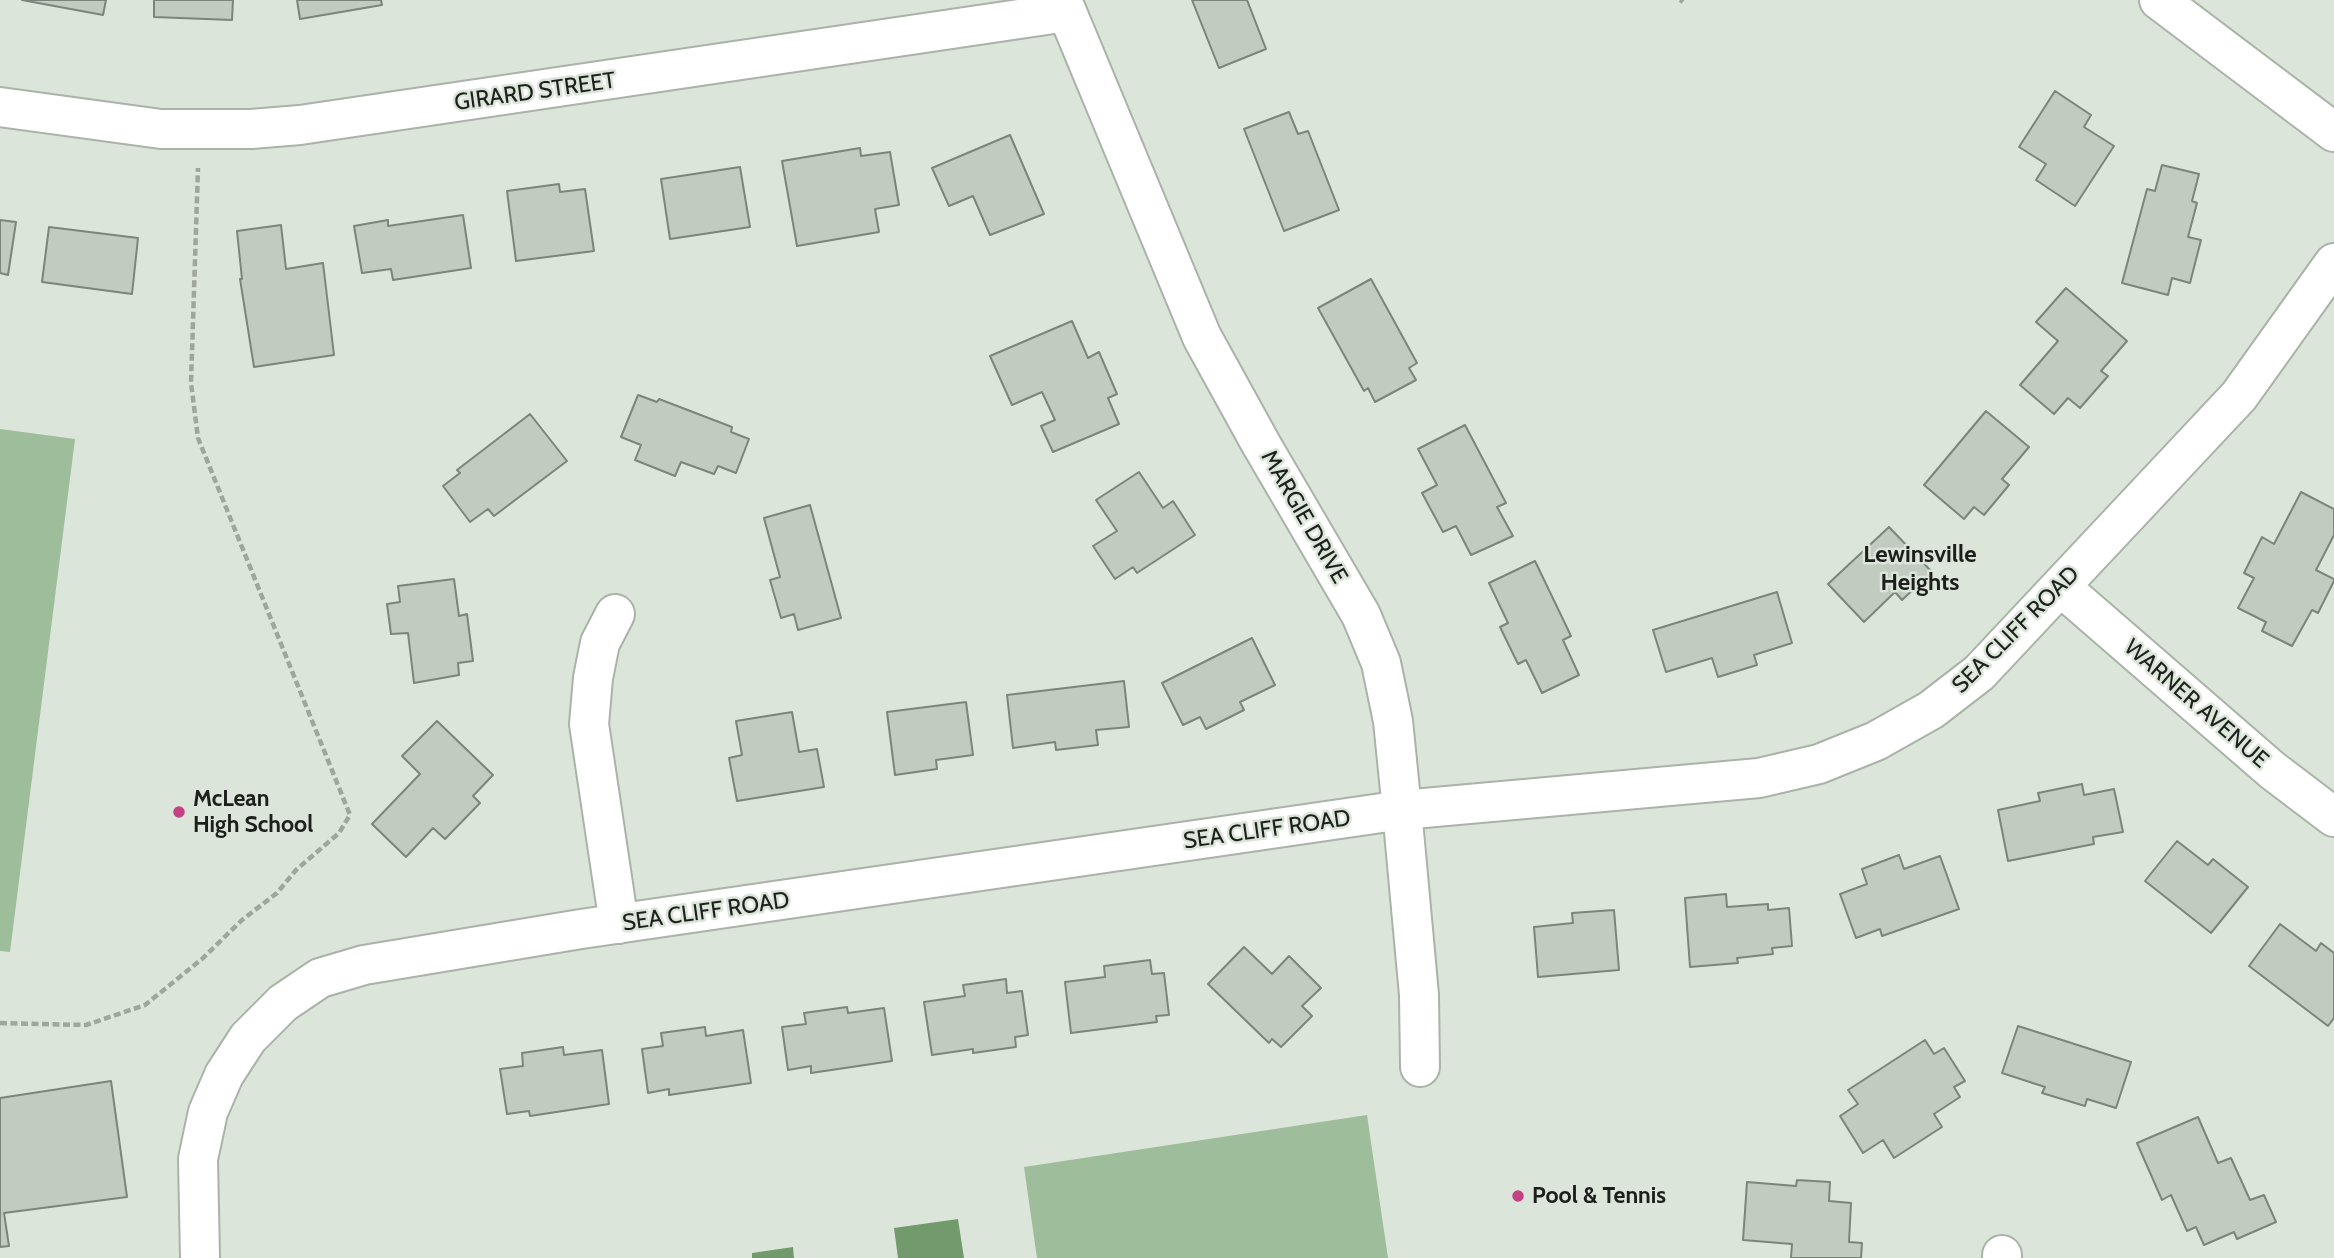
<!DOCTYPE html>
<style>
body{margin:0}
canvas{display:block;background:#dce5da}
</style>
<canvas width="2334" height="1258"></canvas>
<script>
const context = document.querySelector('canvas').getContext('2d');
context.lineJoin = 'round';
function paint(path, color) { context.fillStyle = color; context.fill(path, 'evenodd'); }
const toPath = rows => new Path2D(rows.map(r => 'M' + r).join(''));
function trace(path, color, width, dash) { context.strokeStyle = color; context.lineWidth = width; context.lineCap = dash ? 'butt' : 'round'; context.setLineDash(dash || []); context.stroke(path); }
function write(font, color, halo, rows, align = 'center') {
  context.font = font + ' Cabin,sans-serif'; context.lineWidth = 5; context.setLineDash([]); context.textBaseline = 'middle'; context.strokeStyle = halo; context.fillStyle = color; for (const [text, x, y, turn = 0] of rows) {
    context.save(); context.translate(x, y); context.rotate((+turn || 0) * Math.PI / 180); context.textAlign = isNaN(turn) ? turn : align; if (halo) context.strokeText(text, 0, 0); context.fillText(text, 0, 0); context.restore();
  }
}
const green = toPath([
 [0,429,75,439,10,952,0,951],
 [1367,1115,1388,1258,1037,1258,1024,1167]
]);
const water = toPath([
 [958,1219,964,1258,898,1258,894,1228],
 [793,1247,794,1258,752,1258,752,1253]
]);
const building = toPath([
 [22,0,106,0,103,15,22,0],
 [154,0,233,0,232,20,154,17,154,0],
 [297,0,381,0,382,5,300,19,297,0],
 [1192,0,1247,0,1266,49,1219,68,1192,0],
 [2055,91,2091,115,2084,127,2114,146,2075,206,2036,180,2046,164,2019,147,2055,91],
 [1289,112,1298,134,1308,131,1339,210,1284,231,1244,129,1289,112],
 [1010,135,1044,214,990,235,973,196,949,206,932,168,1010,135],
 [860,148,861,156,890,152,899,205,875,209,879,232,797,246,782,161,860,148],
 [2162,165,2199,174,2192,201,2197,203,2188,237,2201,240,2190,283,2172,278,2168,295,2122,283,2147,189,2155,191,2162,165],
 [740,167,750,227,670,239,661,179,740,167],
 [559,184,560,192,585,189,594,251,516,261,507,191,559,184],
 [463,215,471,268,393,280,391,269,362,273,354,226,388,220,388,226,463,215],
 [0,220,16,222,8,275,0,273,0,220],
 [281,225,286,269,323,263,334,355,254,367,240,279,242,279,237,231,281,225],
 [49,227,138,238,132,294,42,282,49,227],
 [1371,279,1417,363,1409,368,1416,380,1375,402,1368,388,1364,391,1318,308,1371,279],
 [2066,288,2127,341,2101,371,2108,376,2080,408,2068,398,2054,414,2020,385,2058,341,2036,322,2066,288],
 [1072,321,1088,358,1099,352,1117,394,1108,398,1119,424,1053,452,1041,426,1055,420,1042,392,1012,405,990,356,1072,321],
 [638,395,657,402,659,399,732,427,731,432,749,439,736,473,718,466,714,474,681,462,675,476,635,460,641,445,621,437,638,395],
 [1986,411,2029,447,2002,479,2009,485,1984,515,1974,507,1964,519,1924,485,1986,411],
 [530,414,567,461,494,516,488,509,470,522,443,486,460,473,457,470,530,414],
 [1465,425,1506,503,1497,507,1513,536,1471,555,1456,526,1443,532,1422,493,1437,485,1418,449,1465,425],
 [1139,472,1163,508,1173,501,1195,535,1137,573,1133,567,1115,579,1093,546,1117,531,1096,500,1139,472],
 [2301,492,2334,509,2334,535,2316,570,2334,579,2334,581,2318,613,2312,610,2292,646,2262,631,2266,622,2238,608,2254,578,2244,573,2262,537,2274,544,2301,492],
 [810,505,841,618,798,630,794,614,781,618,770,580,780,577,764,518,810,505],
 [1889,527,1932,572,1902,600,1895,592,1864,622,1828,584,1889,527],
 [1535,561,1571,636,1563,640,1579,675,1542,693,1526,660,1518,664,1500,627,1508,623,1489,583,1535,561],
 [454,579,459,616,467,614,473,661,458,663,459,675,414,683,408,633,391,634,387,604,400,602,398,586,454,579],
 [1777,592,1792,643,1754,655,1757,665,1718,677,1712,658,1666,672,1653,630,1777,592],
 [1252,638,1275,685,1240,702,1244,710,1206,729,1200,717,1183,725,1162,683,1252,638],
 [1124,681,1129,727,1096,730,1098,745,1056,750,1055,742,1013,748,1007,695,1124,681],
 [966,702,973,755,936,760,937,769,895,775,887,712,966,702],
 [792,712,799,752,817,749,824,787,737,801,729,758,742,755,736,721,792,712],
 [437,721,493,775,473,796,480,803,445,839,433,828,406,857,372,824,420,774,402,756,437,721],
 [2082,784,2084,795,2114,789,2123,832,2093,837,2094,844,2008,861,1998,810,2040,801,2038,793,2082,784],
 [2177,841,2208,865,2213,859,2248,887,2211,933,2145,881,2177,841],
 [1899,855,1904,869,1940,856,1959,909,1882,936,1880,929,1856,938,1840,894,1867,884,1862,869,1899,855],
 [1726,894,1727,907,1768,904,1768,910,1789,908,1792,946,1772,948,1773,954,1737,958,1738,963,1690,967,1685,898,1726,894],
 [1614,910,1619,970,1538,977,1534,927,1573,923,1572,913,1614,910],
 [2280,924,2316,951,2321,943,2334,953,2334,1018,2328,1026,2249,966,2280,924],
 [1244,947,1272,974,1289,956,1321,988,1302,1006,1312,1016,1281,1047,1272,1039,1269,1043,1208,984,1244,947],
 [1150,960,1152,974,1164,973,1169,1015,1156,1016,1157,1022,1071,1033,1065,982,1105,977,1104,966,1150,960],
 [1006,979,1007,993,1022,991,1028,1035,1015,1037,1016,1047,973,1053,973,1049,932,1055,924,1002,965,996,963,985,1006,979],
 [847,1007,848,1013,884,1008,892,1061,811,1073,811,1066,788,1070,782,1027,806,1024,804,1013,847,1007],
 [2018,1026,2131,1062,2116,1108,2087,1099,2085,1106,2042,1093,2045,1087,2002,1073,2018,1026],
 [705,1027,706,1036,743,1030,751,1083,669,1095,669,1089,648,1093,642,1049,663,1046,661,1033,705,1027],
 [1925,1040,1934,1054,1944,1048,1965,1081,1954,1087,1960,1097,1934,1114,1942,1127,1894,1158,1883,1140,1863,1153,1840,1116,1858,1104,1848,1090,1925,1040],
 [563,1047,564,1055,602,1050,609,1104,530,1116,529,1111,507,1114,500,1069,523,1066,522,1053,563,1047],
 [111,1081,127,1197,4,1213,9,1246,0,1247,0,1098,111,1081],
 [2198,1117,2218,1163,2231,1158,2250,1200,2264,1195,2276,1222,2237,1239,2234,1232,2204,1245,2196,1227,2187,1231,2171,1195,2162,1200,2137,1143,2198,1117],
 [1797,1180,1830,1182,1829,1201,1851,1203,1849,1242,1862,1243,1861,1258,1791,1258,1792,1244,1743,1240,1747,1182,1796,1186,1797,1180]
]);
const path = toPath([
 [1680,0,1683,2],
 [0,1023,86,1025,145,1005,202,959,242,920,277,893,296,870,339,833,350,815,198,438,191,383,198,168]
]);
const street = toPath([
 [1062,0,1202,337,1261,444,1361,615,1381,663,1393,721,1402,810,1419,995,1420,1067],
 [0,107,161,129,251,129,300,125,1067,12],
 [2061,587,2272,770,2334,817],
 [615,614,600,643,593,678,589,724,619,924],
 [2002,1255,2002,1258],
 [200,1258,198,1159,208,1112,224,1075,248,1038,283,1003,320,978,364,965,581,929,1402,810,1759,778,1819,764,1876,741,1931,710,1979,673,2239,396,2334,263]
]);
const secondary = toPath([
 [2159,0,2334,132]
]);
const markers = [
 [179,812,7,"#c44186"],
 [1518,1196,7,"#c44186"]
];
const streetNames = [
 ["GIRARD STREET",535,92,-8],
 ["MARGIE DRIVE",1304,517,60],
 ["SEA CLIFF ROAD",2016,630,-45],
 ["WARNER AVENUE",2196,704,41],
 ["SEA CLIFF ROAD",1267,830,-8],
 ["SEA CLIFF ROAD",706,912,-8]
];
const poiNames = [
 ["McLean",193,799],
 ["High School",193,825],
 ["Pool & Tennis",1532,1196]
];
const neighbourhoodNames = [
 ["Lewinsville",1920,555],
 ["Heights",1920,583]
];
paint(green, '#9ebd9a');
paint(water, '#739a6d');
paint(building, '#c2cbc0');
trace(building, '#7c857b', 2);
trace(street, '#a9b3a8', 42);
trace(secondary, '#a9b3a8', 42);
trace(path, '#9fa69d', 4.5, [7, 3.5]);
trace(street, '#fff', 38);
trace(secondary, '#fff', 38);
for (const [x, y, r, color] of markers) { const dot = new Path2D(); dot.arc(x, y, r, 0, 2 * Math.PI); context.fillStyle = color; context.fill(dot); trace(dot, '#dce5da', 2.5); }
write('23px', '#1c1f1b', '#dce5da', streetNames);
write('bold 23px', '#1c1f1b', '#dce5da', poiNames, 'left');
write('bold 24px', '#1c1f1b', '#dce5da', neighbourhoodNames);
</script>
